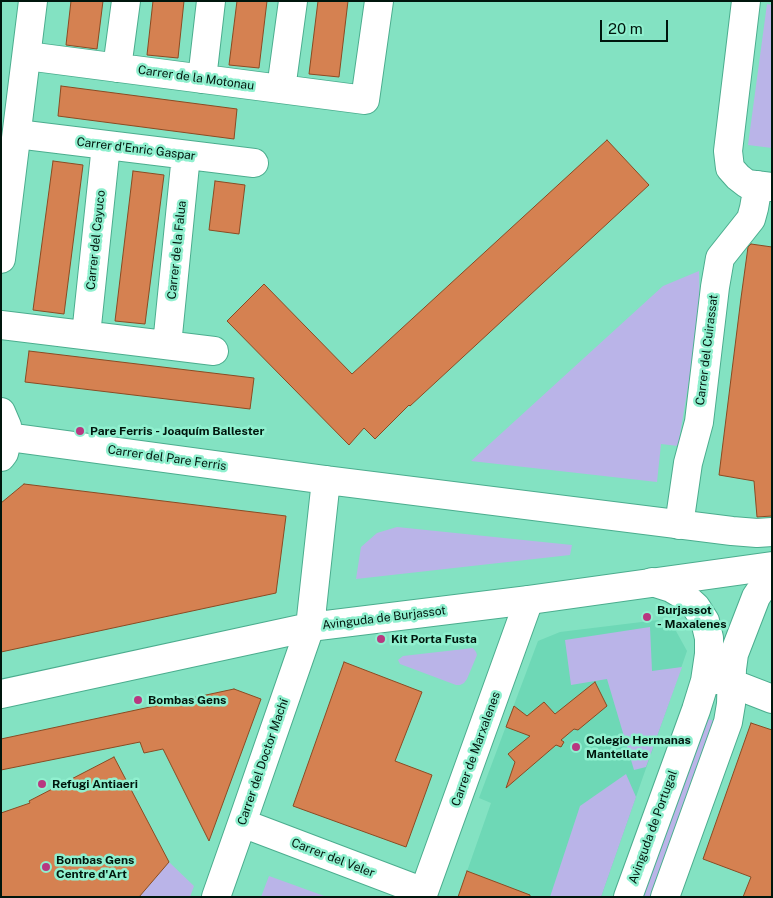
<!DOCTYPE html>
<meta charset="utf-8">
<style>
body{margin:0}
#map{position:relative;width:773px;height:898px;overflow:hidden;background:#83e2c2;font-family:"Public Sans",sans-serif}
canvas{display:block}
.frame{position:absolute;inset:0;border:2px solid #00160d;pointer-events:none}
.scale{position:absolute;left:600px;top:20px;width:68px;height:22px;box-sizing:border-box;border:2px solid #00160d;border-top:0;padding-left:6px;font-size:15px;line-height:18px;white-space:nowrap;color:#00160d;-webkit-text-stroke:4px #90f0cf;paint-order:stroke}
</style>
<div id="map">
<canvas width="773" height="898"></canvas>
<div class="frame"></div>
<div class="scale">20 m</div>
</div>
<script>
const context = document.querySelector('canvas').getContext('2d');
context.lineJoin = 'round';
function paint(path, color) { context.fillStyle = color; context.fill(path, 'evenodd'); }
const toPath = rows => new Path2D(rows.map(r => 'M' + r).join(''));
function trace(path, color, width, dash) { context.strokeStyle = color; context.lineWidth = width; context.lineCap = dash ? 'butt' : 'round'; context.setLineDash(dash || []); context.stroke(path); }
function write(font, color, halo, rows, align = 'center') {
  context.font = font + ' "Public Sans",sans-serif'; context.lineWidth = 5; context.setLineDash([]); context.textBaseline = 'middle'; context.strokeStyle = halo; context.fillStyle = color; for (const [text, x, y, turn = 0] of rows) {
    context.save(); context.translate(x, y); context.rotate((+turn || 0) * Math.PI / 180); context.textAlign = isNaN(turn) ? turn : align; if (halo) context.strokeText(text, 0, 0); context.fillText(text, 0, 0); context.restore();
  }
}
const built = toPath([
 [658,620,676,631,687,651,601,897,458,897,491,803,479,798,538,641,560,632]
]);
const green = toPath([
 [767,4,772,5,772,148,748,145],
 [699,271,700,316,678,446,661,444,657,482,471,461,663,286],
 [397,527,572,545,570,555,356,579,361,547,377,533],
 [650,627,652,671,682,667,646,767,634,770,607,679,571,685,565,640],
 [473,648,476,652,477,655,467,679,464,683,460,685,456,685,400,664,398,660,403,656],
 [700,716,720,723,657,897,635,897],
 [626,774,636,797,601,897,550,897,580,806],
 [169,862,194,886,190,897,139,897],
 [269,876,327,897,261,897]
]);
const building = toPath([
 [71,1,103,1,97,49,66,45,71,1],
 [153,1,184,1,178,58,147,55,153,1],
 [237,1,267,1,259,68,229,65,237,1],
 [318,1,348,1,339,77,309,74,318,1],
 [61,86,237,109,234,139,58,116,61,86],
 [607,140,649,185,410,406,409,405,375,439,364,428,349,445,227,321,264,284,352,374,607,140],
 [53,161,83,165,64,314,33,310,53,161],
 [133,171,164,175,145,324,115,321,133,171],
 [215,181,245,185,239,234,209,230,215,181],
 [751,244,772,247,772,516,757,517,754,481,719,475,741,298,748,247,751,244],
 [29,351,254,378,250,409,25,382,29,351],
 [24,484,286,516,276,593,1,652,1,503,24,484],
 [344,662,422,692,395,761,432,775,406,847,293,806,344,662],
 [595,682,607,706,578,730,574,729,561,740,564,742,561,747,556,745,506,788,515,762,508,754,530,736,506,727,514,706,527,716,544,702,555,714,595,682],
 [234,689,261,699,209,841,163,749,144,753,140,742,1,770,1,739,234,689],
 [751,723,772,730,772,897,743,897,751,877,703,859,751,723],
 [114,757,169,862,139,897,1,897,1,813,30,803,29,801,114,757],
 [467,871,530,895,530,897,458,897,467,871]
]);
const minor = toPath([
 [746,1,728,151,730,168,738,177,747,184,772,187],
 [27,56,365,100,379,1],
 [117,68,126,1],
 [202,79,211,1],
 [281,89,293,1],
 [17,134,254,163],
 [1,325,214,351],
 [86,335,106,145],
 [167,345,186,155],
 [679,525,688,463,699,422,715,287,720,258,751,219,754,208,758,185],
 [714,680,719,680,731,683,772,699],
 [242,823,424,892],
 [216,897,242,823,310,627],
 [422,897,529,600],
 [628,897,696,710,705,681,709,654,709,638,705,621,696,607,683,595,671,588,652,582],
 [665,897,728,722,731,704,732,669,734,654,756,597,766,582,772,576]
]);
const tertiary = toPath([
 [1,259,33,1],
 [1,412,7,426,8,437,4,453,1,457]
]);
const secondary = toPath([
 [8,437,326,480,732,531,757,533,772,532],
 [310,627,326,480],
 [1,694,310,627,529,600,772,566]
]);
const markers = [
 [80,431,5,"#b83780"],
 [647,617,5,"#b83780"],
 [381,639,5,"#b83780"],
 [138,700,5,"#b83780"],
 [576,747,5,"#b83780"],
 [42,784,5,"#b83780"],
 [46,867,5,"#b83780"]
];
const streetNames = [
 ["Carrer de la Motonau",196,78,8],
 ["Carrer d'Enric Gaspar",136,149,7],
 ["Carrer del Cayuco",96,240,-84],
 ["Carrer de la Falua",177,250,-84],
 ["Carrer del Cuirassat",707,350,-83],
 ["Carrer del Pare Ferris",167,458,8],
 ["Avinguda de Burjassot",384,618,-7],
 ["Carrer de Marxalenes",476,749,-70],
 ["Carrer del Doctor Machí",263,762,-71],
 ["Avinguda de Portugal",653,827,-70],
 ["Carrer del Veler",333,858,21]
];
const poiNames = [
 ["Pare Ferris - Joaquím Ballester",90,431],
 ["Burjassot",657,610],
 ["- Maxalenes",657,624],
 ["Kit Porta Fusta",391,639],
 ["Bombas Gens",148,700],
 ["Colegio Hermanas",586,740],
 ["Mantellate",586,754],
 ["Refugi Antiaeri",52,784],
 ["Bombas Gens",56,860],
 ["Centre d'Art",56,874]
];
paint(built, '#6ed8b6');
paint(green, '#bab4e8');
paint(building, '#d58151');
trace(building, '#8b4a22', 1);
trace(minor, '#4bad8e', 30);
trace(tertiary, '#4bad8e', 30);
trace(secondary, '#4bad8e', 30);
trace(minor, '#fff', 28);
trace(tertiary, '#fff', 28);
trace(secondary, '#fff', 28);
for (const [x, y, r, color] of markers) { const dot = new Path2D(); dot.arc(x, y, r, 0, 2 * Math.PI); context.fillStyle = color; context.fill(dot); trace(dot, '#90f0cf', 2); }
write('12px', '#00160d', '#90f0cf', streetNames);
write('bold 12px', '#00160d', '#90f0cf', poiNames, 'left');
</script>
